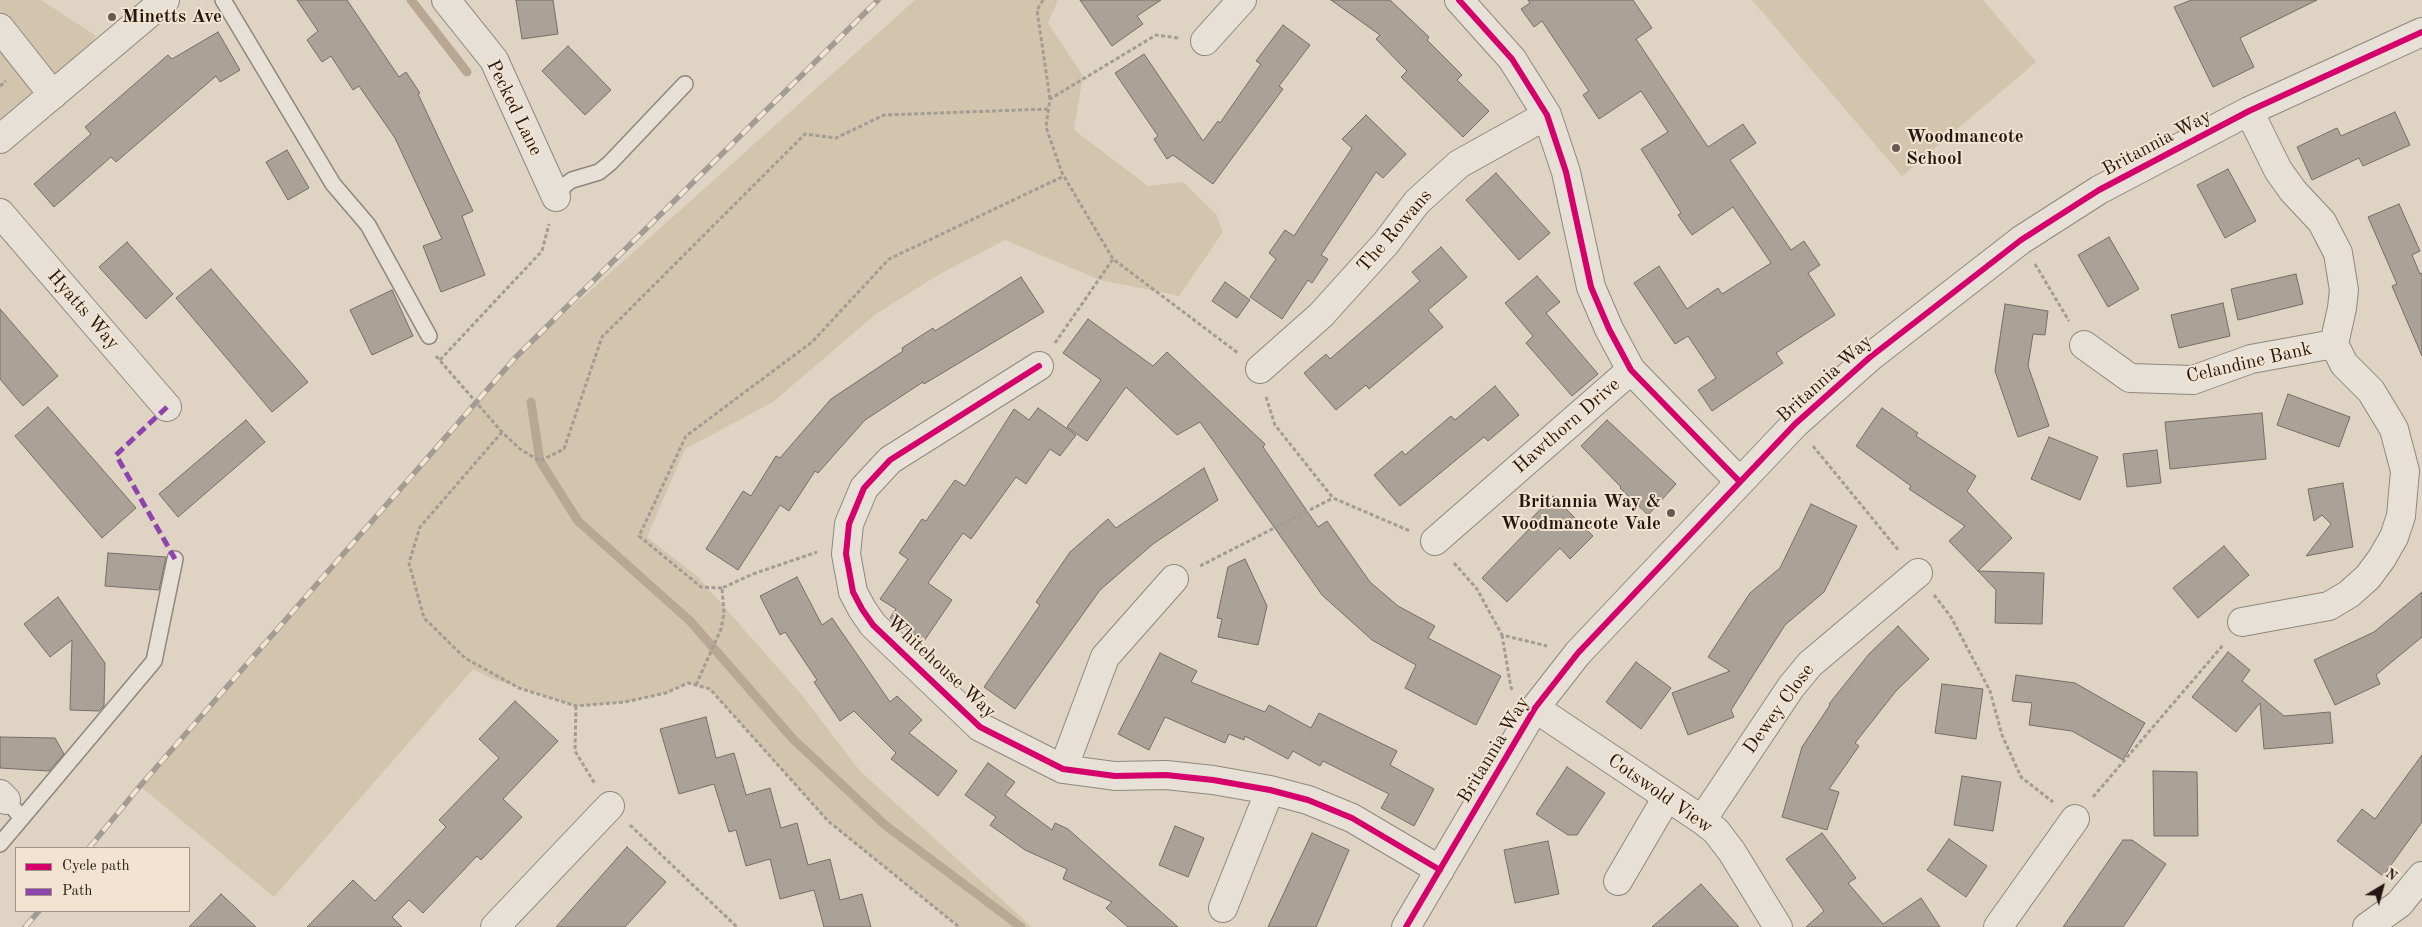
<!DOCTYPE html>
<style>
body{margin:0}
#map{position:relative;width:2422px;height:927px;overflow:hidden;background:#dfd4c3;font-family:"Old Standard TT",serif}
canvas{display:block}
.legend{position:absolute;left:15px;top:847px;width:175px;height:65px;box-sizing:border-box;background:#f2e4d0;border:1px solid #a09284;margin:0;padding:6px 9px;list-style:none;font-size:15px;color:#241712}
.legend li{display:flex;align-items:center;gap:10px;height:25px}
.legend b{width:25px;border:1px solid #a09284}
.north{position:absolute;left:2357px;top:862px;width:50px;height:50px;-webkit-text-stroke:4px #f2e4d0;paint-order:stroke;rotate:37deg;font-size:14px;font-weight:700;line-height:20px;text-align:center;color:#241712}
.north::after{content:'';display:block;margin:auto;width:18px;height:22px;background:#241712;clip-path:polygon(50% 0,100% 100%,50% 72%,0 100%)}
</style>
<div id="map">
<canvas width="2422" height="927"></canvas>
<ul class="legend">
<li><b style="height:6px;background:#d6006c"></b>Cycle path</li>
<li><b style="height:6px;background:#8e44ad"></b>Path</li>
</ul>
<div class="north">N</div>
</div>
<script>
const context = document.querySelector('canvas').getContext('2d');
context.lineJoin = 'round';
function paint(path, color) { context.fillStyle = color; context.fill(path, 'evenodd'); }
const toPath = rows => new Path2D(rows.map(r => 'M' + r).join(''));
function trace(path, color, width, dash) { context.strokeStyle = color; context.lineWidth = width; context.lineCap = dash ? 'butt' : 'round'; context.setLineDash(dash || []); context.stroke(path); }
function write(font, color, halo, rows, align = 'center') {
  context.font = font + ' "Old Standard TT",serif'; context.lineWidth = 4; context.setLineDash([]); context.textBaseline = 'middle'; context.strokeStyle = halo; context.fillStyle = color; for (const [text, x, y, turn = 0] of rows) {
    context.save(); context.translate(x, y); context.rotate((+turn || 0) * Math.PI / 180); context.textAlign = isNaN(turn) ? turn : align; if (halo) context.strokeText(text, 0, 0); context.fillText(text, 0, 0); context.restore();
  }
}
const green = toPath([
 [0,0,41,0,96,36,53,95,0,139],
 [915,0,1058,0,1048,23,1083,76,1074,130,1148,186,1183,182,1216,214,1223,232,1179,296,1100,280,1005,240,938,275,876,314,773,402,685,449,647,537,698,577,801,694,860,771,1032,927,959,927,828,821,710,689,688,683,666,693,625,702,576,706,490,678,473,669,274,897,140,786,515,358],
 [1752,0,1983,0,2036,62,1902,176]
]);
const stream = toPath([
 [411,0,467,72],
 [531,402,540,461,578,521,690,621,793,739,885,825,1021,927]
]);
const building = toPath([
 [297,0,347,0,399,77,406,72,420,93,418,94,473,211,462,216,485,275,441,292,423,246,442,239,395,138,359,86,353,90,331,56,322,62,307,40,318,31,297,0],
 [516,0,553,0,558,34,522,39,516,0],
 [1080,0,1161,0,1137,16,1143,24,1112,46,1080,0],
 [1331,0,1390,0,1429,37,1427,40,1462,75,1457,80,1489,111,1463,137,1401,77,1407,71,1376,39,1380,35,1331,0],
 [1528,0,1633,0,1652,28,1636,39,1708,147,1743,124,1756,143,1730,160,1791,250,1804,241,1820,265,1808,273,1835,315,1776,353,1783,363,1712,411,1698,390,1716,378,1688,336,1675,344,1634,283,1659,266,1687,309,1718,288,1722,294,1771,263,1733,207,1692,235,1678,215,1681,213,1641,149,1668,132,1641,91,1599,119,1583,95,1589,91,1542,21,1534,27,1521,9,1530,3,1528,0],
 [2191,0,2317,0,2240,38,2254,67,2213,87,2174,7,2191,0],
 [1283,25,1310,45,1279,86,1283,89,1213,184,1173,155,1167,159,1154,139,1158,136,1115,73,1144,54,1203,141,1218,121,1220,123,1261,64,1256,61,1283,25],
 [218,32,240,70,220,82,216,76,116,162,111,157,54,207,34,184,91,134,85,127,168,55,172,59,218,32],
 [568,46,611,90,585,115,542,71,568,46],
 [2395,112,2410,145,2363,166,2359,158,2312,180,2297,147,2337,128,2341,136,2395,112],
 [1366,115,1406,154,1383,178,1376,172,1321,255,1328,259,1312,283,1308,280,1282,319,1250,297,1276,259,1269,253,1285,230,1294,236,1352,148,1342,139,1366,115],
 [287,150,309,188,288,200,266,162,287,150],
 [2228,169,2256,221,2225,238,2197,185,2228,169],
 [1496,173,1550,233,1519,260,1466,200,1496,173],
 [2399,204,2420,251,2412,255,2420,274,2422,273,2422,356,2392,286,2397,284,2368,217,2399,204],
 [2109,237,2139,289,2108,307,2078,255,2109,237],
 [127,242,173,294,146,319,99,267,127,242],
 [1441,247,1467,277,1428,310,1443,327,1369,389,1366,385,1336,410,1304,373,1326,354,1330,359,1420,281,1412,272,1441,247],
 [211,269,308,382,272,412,176,298,211,269],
 [2296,274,2303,304,2238,320,2231,289,2296,274],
 [1537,276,1560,302,1546,313,1598,374,1572,396,1526,343,1533,336,1505,303,1537,276],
 [1021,277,1044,312,924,384,923,382,865,420,818,473,815,471,789,511,780,505,738,570,706,549,743,491,751,496,776,456,780,458,831,399,903,351,902,348,933,328,935,331,1021,277],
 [1225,282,1250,300,1237,318,1212,301,1225,282],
 [392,290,413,336,372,355,350,310,392,290],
 [2223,303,2230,336,2179,348,2171,315,2223,303],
 [2005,304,2048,311,2045,335,2033,334,2028,366,2049,426,2018,437,1995,371,2005,304],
 [0,309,58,376,23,406,0,379,0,309],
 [1088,319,1153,366,1167,352,1265,444,1263,447,1318,527,1327,521,1370,582,1398,606,1435,626,1428,638,1501,676,1476,725,1405,688,1416,665,1372,640,1322,595,1200,422,1177,435,1126,387,1087,441,1067,427,1101,380,1063,353,1088,319],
 [1495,386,1519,415,1488,441,1484,437,1400,506,1374,475,1402,451,1405,455,1451,416,1455,420,1495,386],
 [2288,394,2350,417,2339,447,2277,425,2288,394],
 [48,407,136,508,102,538,15,436,48,407],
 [1038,408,1076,435,1060,456,1050,449,1026,484,1016,477,971,539,963,533,928,583,952,600,924,641,890,618,896,609,880,599,908,559,899,553,922,519,926,521,955,480,965,486,1014,409,1029,420,1038,408],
 [1882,408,1918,433,1916,436,1976,476,1967,491,2012,538,1978,571,1949,541,1965,526,1909,489,1911,486,1856,446,1882,408],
 [2262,413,2266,459,2170,469,2165,422,2262,413],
 [246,420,265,442,178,517,159,494,246,420],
 [1607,420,1676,484,1648,515,1620,488,1621,487,1581,446,1607,420],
 [2049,437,2098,457,2080,500,2031,479,2049,437],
 [2157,450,2161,483,2127,487,2123,454,2157,450],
 [1204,468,1218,500,1153,544,1100,590,1015,709,984,687,1040,605,1036,602,1070,552,1108,519,1116,528,1204,468],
 [2343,483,2353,547,2306,556,2331,524,2322,515,2314,521,2308,489,2343,483],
 [1553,496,1593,536,1570,559,1560,548,1507,602,1482,578,1534,524,1530,520,1553,496],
 [1811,504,1857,526,1824,592,1785,625,1731,710,1734,717,1688,735,1672,693,1730,671,1708,657,1750,593,1780,568,1811,504],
 [2224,546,2249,575,2198,618,2173,588,2224,546],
 [108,553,166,557,159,590,105,586,108,553],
 [1245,559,1267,606,1258,645,1218,637,1222,619,1217,618,1228,567,1245,559],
 [1978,571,2044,573,2042,624,1995,623,1996,590,1978,571],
 [797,577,822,625,832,618,890,702,897,696,922,720,909,733,957,771,938,796,891,759,896,753,854,711,840,721,814,682,817,680,785,632,780,635,760,596,797,577],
 [2422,592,2422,637,2376,675,2380,684,2335,705,2314,660,2374,632,2422,592],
 [58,597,105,663,104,706,99,711,70,710,72,640,50,657,24,624,58,597],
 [1898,626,1929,659,1896,691,1855,743,1859,746,1829,789,1839,792,1827,830,1782,817,1802,747,1830,705,1829,704,1869,654,1898,626],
 [2228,652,2250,670,2242,681,2284,716,2330,712,2333,743,2264,749,2260,703,2236,732,2192,697,2228,652],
 [1160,653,1197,671,1191,682,1265,712,1269,705,1311,728,1319,713,1397,751,1390,765,1434,789,1414,826,1381,808,1389,794,1323,761,1320,766,1293,751,1288,759,1245,736,1244,740,1229,734,1225,743,1165,717,1149,750,1118,734,1160,653],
 [1636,662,1671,688,1641,729,1606,702,1636,662],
 [2016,675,2075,683,2145,723,2123,760,2072,731,2029,725,2032,703,2012,701,2016,675],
 [1942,684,1983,689,1976,739,1935,733,1942,684],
 [515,701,558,741,503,799,522,817,481,860,477,856,423,913,409,900,392,917,402,927,307,927,353,880,375,901,446,827,439,820,499,758,479,739,515,701],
 [706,717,716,758,734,753,746,795,770,788,781,828,797,823,808,865,830,859,840,900,862,894,871,927,824,927,814,890,780,899,770,859,746,866,736,830,729,832,714,784,679,794,660,729,706,717],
 [0,737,55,738,64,754,49,771,0,768,0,737],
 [2422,755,2422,822,2383,876,2337,841,2362,809,2375,819,2422,755],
 [988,763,1015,782,1005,795,1052,830,1055,823,1068,829,1178,927,1128,927,1106,908,1112,902,1063,879,1067,869,1025,850,990,825,996,817,965,795,988,763],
 [1567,767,1605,793,1577,835,1568,835,1536,814,1567,767],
 [2153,771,2197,772,2198,836,2154,836,2153,771],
 [1962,776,2001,782,1993,831,1954,825,1962,776],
 [1175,826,1204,838,1188,877,1159,865,1175,826],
 [1312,833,1349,850,1316,927,1268,927,1312,833],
 [1822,833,1856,878,1848,883,1883,924,1921,898,1940,927,1806,927,1824,911,1786,859,1822,833],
 [1949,839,1987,866,1966,897,1927,870,1949,839],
 [2123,840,2132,840,2166,864,2123,927,2063,927,2123,840],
 [1548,841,1559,894,1515,903,1504,850,1548,841],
 [627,847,666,882,625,927,556,927,627,847],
 [1701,884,1739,927,1652,927,1701,884],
 [221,894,256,927,189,927,221,894]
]);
const path = toPath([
 [1043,0,1037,10,1050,99],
 [1178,38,1156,35,1050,99,1046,127,1062,173,1113,259,1238,353],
 [0,86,6,81],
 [2035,264,2069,321],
 [1055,343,1113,259],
 [436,356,502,432,520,449,540,461,564,449,602,337,805,134,836,138,884,115,1048,109],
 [440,360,542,251,549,224],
 [1266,397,1275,425,1333,498,1410,531],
 [502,432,420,527,409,563,424,618,465,658,519,688,576,706,625,702,666,693,688,683,710,689,828,821,959,927],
 [1813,446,1899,551],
 [1454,563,1477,589,1502,635,1547,646],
 [1200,566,1333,498],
 [722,588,701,587,639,536,686,436,812,342,889,259,1064,176],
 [1934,595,1951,617,1990,691,2002,735,2021,777,2053,802],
 [1502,635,1511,688,1514,690],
 [696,685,721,629,724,613,722,588,753,574,817,552],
 [576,706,575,751,595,784],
 [2093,797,2224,644],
 [630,825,737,927]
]);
const service = toPath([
 [223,0,333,184,368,225,429,336],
 [556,197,565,185,572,180,599,172,610,163,685,84],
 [22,818,154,661,175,559],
 [0,844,22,818,15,810]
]);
const minor = toPath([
 [446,0,494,60,556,197],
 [1459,0,1512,59,1547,115,1566,172,1591,287,1609,329,1631,370,1740,482],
 [0,28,53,95],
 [1205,41,1242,0],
 [0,139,165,0],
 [0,213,167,407],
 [2084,345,2130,378,2193,380,2251,359,2334,344,2342,308,2344,290,2338,253,2322,222,2293,191,2278,170,2249,111],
 [1039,366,890,460,864,488,849,524,846,554,853,592,862,609,873,625,980,727,1063,769,1115,776,1166,775,1213,780,1270,790,1308,800,1352,818,1440,870],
 [1260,369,1321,315,1386,243,1417,202,1459,164,1547,115],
 [1435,541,1631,370],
 [2242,622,2329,606,2349,594,2368,577,2382,558,2394,537,2401,516,2405,471,2394,429,2371,391,2344,364,2334,344],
 [1535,708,1702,820,1716,831,1732,852,1778,927],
 [1063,769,1105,657,1174,579],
 [0,794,6,800],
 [1702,820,1791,687,1810,664,1918,573],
 [1618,881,1667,797],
 [1223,908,1270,790],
 [495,927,610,806],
 [1406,927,1535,708,1578,653,1795,424,1869,358,2021,240,2099,190,2249,111,2422,32],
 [1998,927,2075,819],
 [2367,927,2399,904,2422,876]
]);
const rail = toPath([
 [89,848,140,786,515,358,878,0],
 [25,927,39,911]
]);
const quiet = toPath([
 [167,407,116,455,175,559]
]);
const cycleway = toPath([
 [1459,0,1512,59,1547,115,1566,172,1591,287,1609,329,1631,370,1740,482],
 [1039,366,890,460,864,488,849,524,846,554,853,592,862,609,873,625,980,727,1063,769,1115,776,1166,775,1213,780,1270,790,1308,800,1352,818,1440,870],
 [1406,927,1535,708,1578,653,1795,424,1869,358,2021,240,2099,190,2249,111,2422,32]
]);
const markers = [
 [112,17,5,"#655950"],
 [1896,148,5,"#655950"],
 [1671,513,5,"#655950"]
];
const poiNames = [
 ["Minetts Ave",122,17],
 ["Woodmancote",1906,137],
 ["School",1906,159],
 ["Britannia Way &",1661,502,"right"],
 ["Woodmancote Vale",1661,524,"right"]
];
const streetNames = [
 ["Pecked Lane",514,108,64],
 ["Britannia Way",2157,143,-28],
 ["The Rowans",1395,231,-49],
 ["Hyatts Way",83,310,49],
 ["Celandine Bank",2249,363,-13],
 ["Britannia Way",1825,379,-42],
 ["Hawthorn Drive",1567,426,-41],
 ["Whitehouse Way",941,667,43],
 ["Dewey Close",1779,709,-54],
 ["Britannia Way",1494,750,-59],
 ["Cotswold View",1660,794,35]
];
paint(green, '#d3c4ad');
trace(stream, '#b8a893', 9);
paint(building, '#aba297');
trace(building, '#756e65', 1);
trace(service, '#8f877d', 18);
trace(minor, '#8f877d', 30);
trace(path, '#a29c95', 3, [4, 2.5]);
trace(service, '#e6e0d7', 15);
trace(minor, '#e6e0d7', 28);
trace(rail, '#a29c95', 5.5);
trace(rail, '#f2e4d0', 4, [11]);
trace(quiet, '#8e44ad', 5, [10, 5]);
trace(cycleway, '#d6006c', 6);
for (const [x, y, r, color] of markers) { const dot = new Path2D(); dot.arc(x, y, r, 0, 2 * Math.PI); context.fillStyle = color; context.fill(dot); trace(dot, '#f2e4d0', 2); }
write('bold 19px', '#241712', '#f2e4d0', poiNames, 'left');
write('19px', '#241712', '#f2e4d0', streetNames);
</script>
